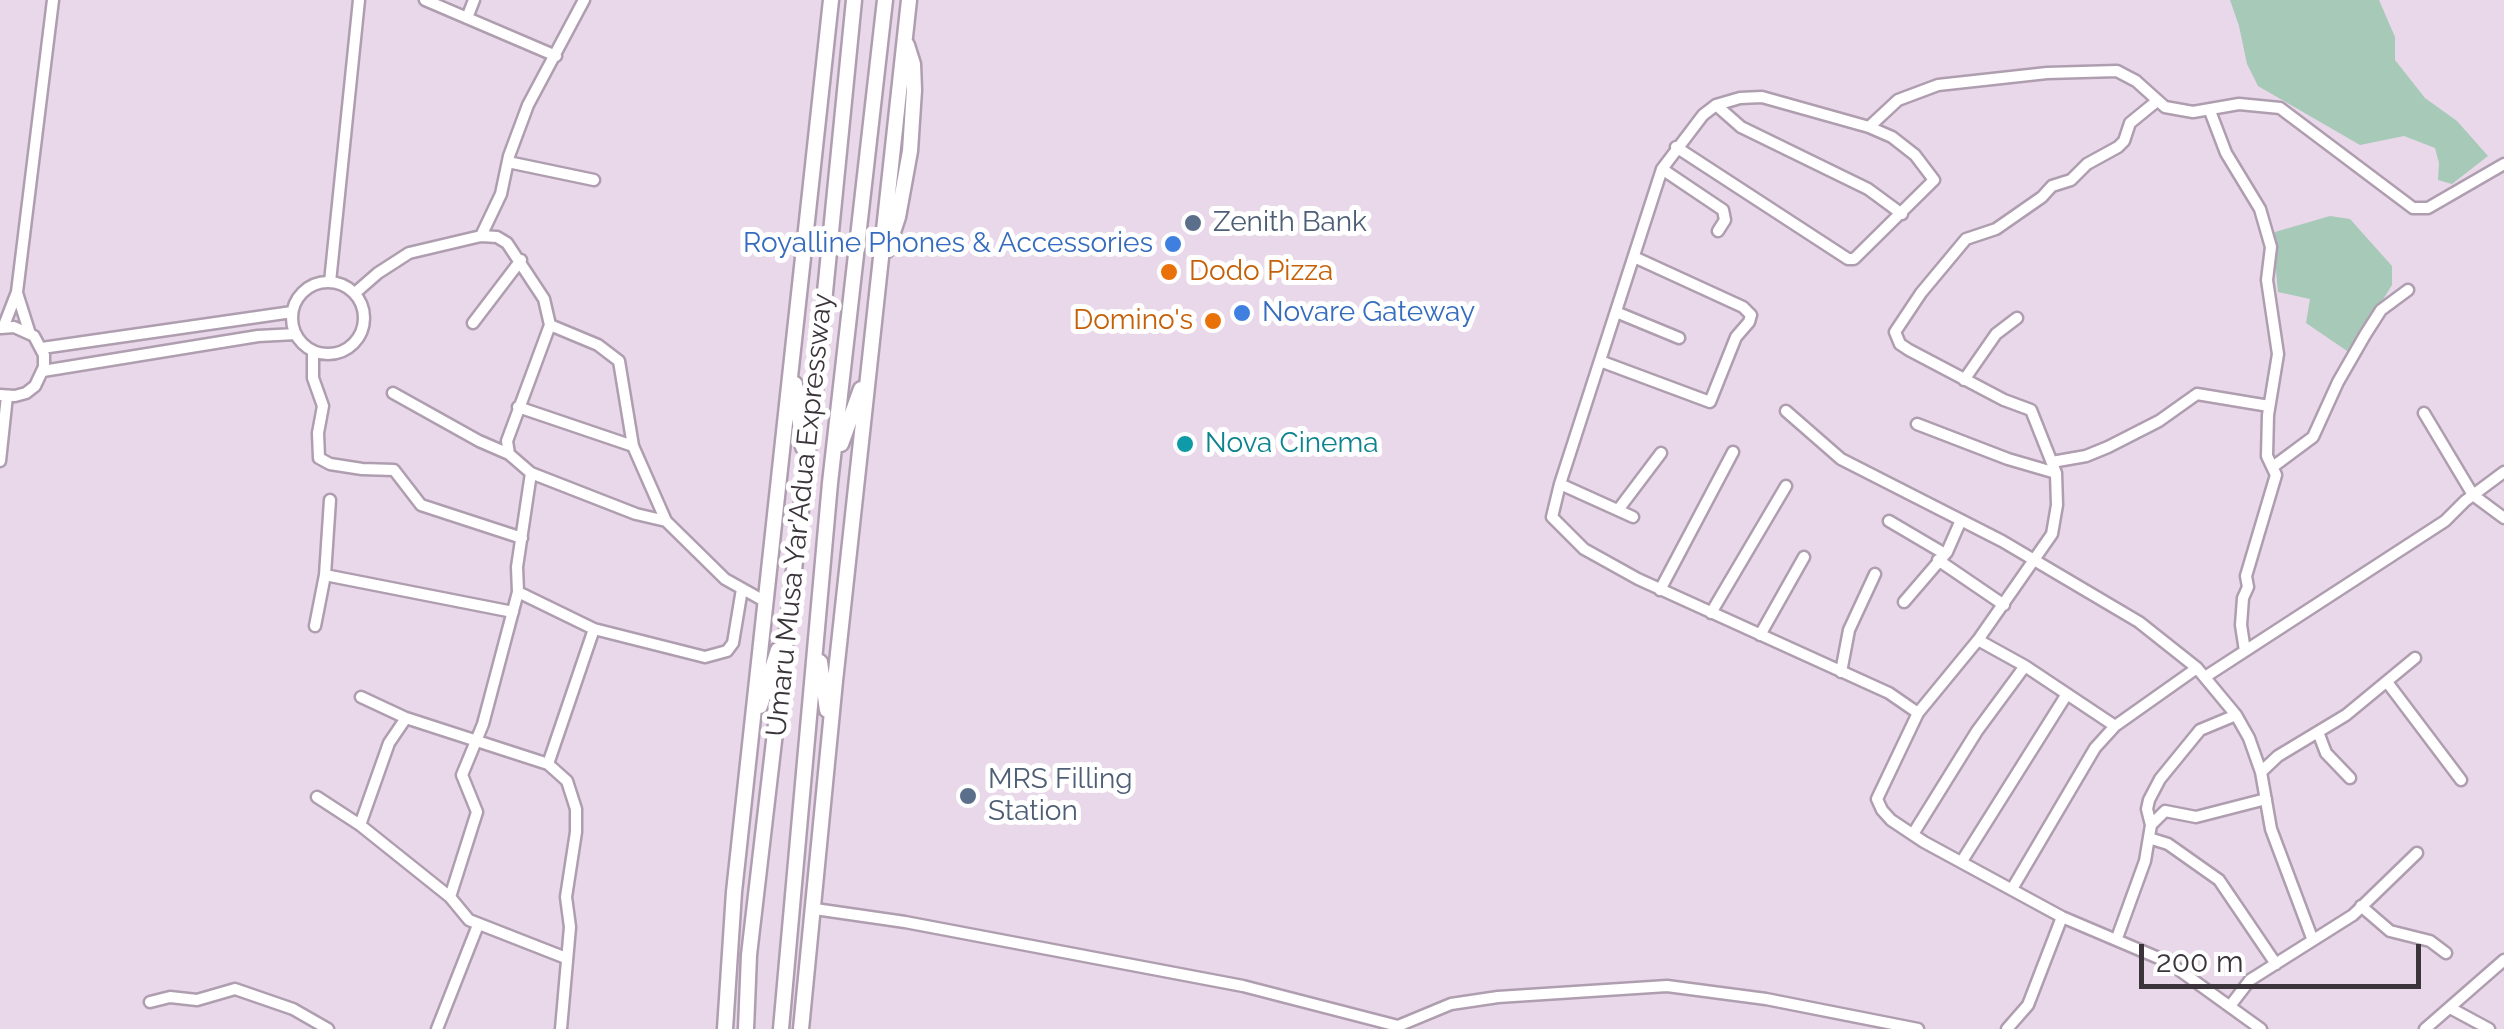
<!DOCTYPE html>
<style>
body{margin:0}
#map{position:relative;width:2504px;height:1029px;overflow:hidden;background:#e9d8e9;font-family:Raleway,sans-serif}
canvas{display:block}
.scale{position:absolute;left:2139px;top:944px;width:282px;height:45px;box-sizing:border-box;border:5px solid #3b353b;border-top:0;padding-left:12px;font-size:30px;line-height:35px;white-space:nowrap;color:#3b353b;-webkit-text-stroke:8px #fff;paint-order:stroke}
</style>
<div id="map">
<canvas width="2504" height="1029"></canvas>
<div class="scale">200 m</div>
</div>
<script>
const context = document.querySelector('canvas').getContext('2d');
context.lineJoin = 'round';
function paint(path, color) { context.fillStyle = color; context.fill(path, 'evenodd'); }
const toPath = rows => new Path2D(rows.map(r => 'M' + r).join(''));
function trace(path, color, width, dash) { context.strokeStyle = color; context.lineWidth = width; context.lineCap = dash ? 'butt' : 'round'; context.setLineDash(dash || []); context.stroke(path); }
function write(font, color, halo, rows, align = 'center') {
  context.font = font + ' Raleway,sans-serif'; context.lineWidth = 10; context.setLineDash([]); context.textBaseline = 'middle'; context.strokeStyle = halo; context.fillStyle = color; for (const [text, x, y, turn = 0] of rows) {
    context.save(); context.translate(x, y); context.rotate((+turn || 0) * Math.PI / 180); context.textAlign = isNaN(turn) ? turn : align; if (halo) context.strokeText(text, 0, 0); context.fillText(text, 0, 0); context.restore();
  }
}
const green = toPath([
 [2230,0,2379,0,2395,37,2395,60,2425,98,2457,121,2488,156,2452,184,2438,180,2439,163,2435,148,2404,136,2360,145,2258,86,2247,64,2239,26],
 [2330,216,2350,219,2392,266,2392,285,2350,353,2306,323,2310,299,2278,292,2273,239,2275,232]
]);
const minor = toPath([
 [425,0,556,56],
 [467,18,474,0],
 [2157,101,2130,123,2124,141,2118,147,2087,164,2071,180,2052,186,2042,197,1996,229,1966,239,1921,293,1895,332,1900,344,1909,350,2004,400,2031,410,2056,473,2057,505,2052,534,1978,640,1918,713,1877,799,1882,810,1891,820,1924,842,2062,917,2168,962,2261,1029],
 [1716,105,1741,127,1868,189,1902,214],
 [2210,111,2226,153,2260,209,2271,247,2267,280,2278,354,2268,415,2267,456,2276,475,2246,576,2248,587,2243,598,2241,625,2245,651],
 [1676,147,1848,259,1854,259,1934,180,1915,155,1892,137,1869,127],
 [508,162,594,180],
 [1662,169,1723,210,1725,220,1718,231],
 [481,236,501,194,509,156,528,105,584,0],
 '292 318a36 36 0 1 1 72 0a36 36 0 1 1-72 0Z',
 [330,282,359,0],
 [17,293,30,334],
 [355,293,378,273,409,253,481,236,497,237,507,243,544,299,550,325,507,441,509,454,531,473,636,514,666,521,725,579,766,602],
 [1616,312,1679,338],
 [473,323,521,260],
 [550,325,598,345,619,361,633,446,666,521],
 [3,328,17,292,53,0],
 [42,348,292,312],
 [313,351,313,378,323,406,318,433,319,458,330,464,362,469,394,470,421,505,522,538],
 [1600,361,1710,402,1736,337,1749,322,1751,315,1743,307,1634,257],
 [43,371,258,336,296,334],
 [1964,380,1996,334,2017,318],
 [393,393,479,441,509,454],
 [0,395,15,396,26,393,35,386,44,367,44,355,34,336,14,327,1,328],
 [518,407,633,446],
 [1786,411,1841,459,2002,541,2139,622,2197,668,2236,715,2249,738,2261,772,2271,829,2312,938],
 [2424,413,2473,495,2504,518],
 [1917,424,2008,459,2056,473],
 [0,461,7,396],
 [2052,462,2086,456,2108,447,2159,421,2197,394,2269,406],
 [2274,466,2313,437,2338,382,2365,335,2381,310,2408,290],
 [1560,484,1633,517],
 [1618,510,1661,453],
 [1889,521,1945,554],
 [1938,560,2004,605],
 [325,575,513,612],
 [1660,590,1733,452],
 [518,592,594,629,705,657,727,651,733,643,742,589],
 [1904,602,1947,552,1961,520],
 [1711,613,1786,486],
 [315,626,325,575,330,500],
 [1760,635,1804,557],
 [1978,640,2025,666,2115,726],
 [1841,672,1849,630,1875,574],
 [2205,677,2445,521,2465,501,2504,472],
 [2387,682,2461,780],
 [361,697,406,718,548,764],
 [1918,713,1889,693,1638,579,1584,549,1552,517,1560,484,1662,169,1703,115,1716,105,1740,98,1762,97,1869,127,1898,100,1938,85,2047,73,2117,71,2136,81,2165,107,2193,112,2239,104,2280,108,2413,208,2428,208,2504,164],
 [2318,732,2326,753,2350,778],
 [2261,772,2278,756,2346,715,2415,658],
 [317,797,360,825,450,897,469,920,566,958],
 [360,825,389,743,406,718],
 [2151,825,2165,811,2196,817,2266,799],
 [1913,834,1977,731,2025,666],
 [2149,838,2168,844,2219,880,2276,964],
 [1962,861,2067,694],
 [2012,889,2095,748,2115,726,2197,668],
 [450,897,477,812,462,775,483,724,518,592,517,567,531,473],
 [2361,906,2390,931,2430,941,2446,953],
 [815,909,905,922,1243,986,1398,1026,1451,1004,1498,997,1667,986,1766,999,1918,1029],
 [2117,938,2145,861,2151,825,2147,809,2149,800,2160,779,2200,730,2236,715],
 [150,1002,170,997,197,1000,235,989,293,1009,328,1029],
 [2230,1006,2250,980,2353,915,2417,853],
 [2452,1009,2489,1029],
 [437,1029,478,925],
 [561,1029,570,927,566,897,576,832,576,809,567,781,548,764,594,629],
 [2007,1029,2028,1005,2062,917],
 [2425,1029,2504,960]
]);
const highway = toPath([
 [887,250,898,217,910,151,914,90,913,64,907,45],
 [795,384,803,447],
 [841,444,861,389],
 [820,662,827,710],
 [760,706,778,650],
 [725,1029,734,892,831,0],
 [746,1029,749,955,817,373,854,0],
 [781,1029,830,483,885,0],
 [801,1029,835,681,909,0]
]);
const markers = [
 [1193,223,10,"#5c6f8a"],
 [1173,244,10,"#3f7fe0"],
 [1169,272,10,"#e8710a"],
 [1242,313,10,"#3f7fe0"],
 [1213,321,10,"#e8710a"],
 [1185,444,10,"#0f9aa8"],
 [968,796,10,"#5c6f8a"]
];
const serviceNames = [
 ["Zenith Bank",1213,223],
 ["MRS Filling",988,780],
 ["Station",988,812]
];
const shopNames = [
 ["Royalline Phones & Accessories",1153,244],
 ["Novare Gateway",1262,313,"left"]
];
const foodNames = [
 ["Dodo Pizza",1189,272],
 ["Domino's",1193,321,"right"]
];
const cultureNames = [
 ["Nova Cinema",1205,444]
];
const streetNames = [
 ["Umaru Musa Yar'Adua Expressway",800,515,-84]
];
paint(green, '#a7c9b7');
trace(minor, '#af9eaf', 15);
trace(highway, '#af9eaf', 19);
trace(minor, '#fff', 10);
trace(highway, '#fff', 14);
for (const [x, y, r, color] of markers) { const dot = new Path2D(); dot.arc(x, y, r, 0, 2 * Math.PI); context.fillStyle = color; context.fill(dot); trace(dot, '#fff', 4); }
write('28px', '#4e5e75', '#fff', serviceNames, 'left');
write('28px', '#366cbe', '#fff', shopNames, 'right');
write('28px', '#c56008', '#fff', foodNames, 'left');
write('28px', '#0d838f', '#fff', cultureNames, 'left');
write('28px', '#3b353b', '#fff', streetNames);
</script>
